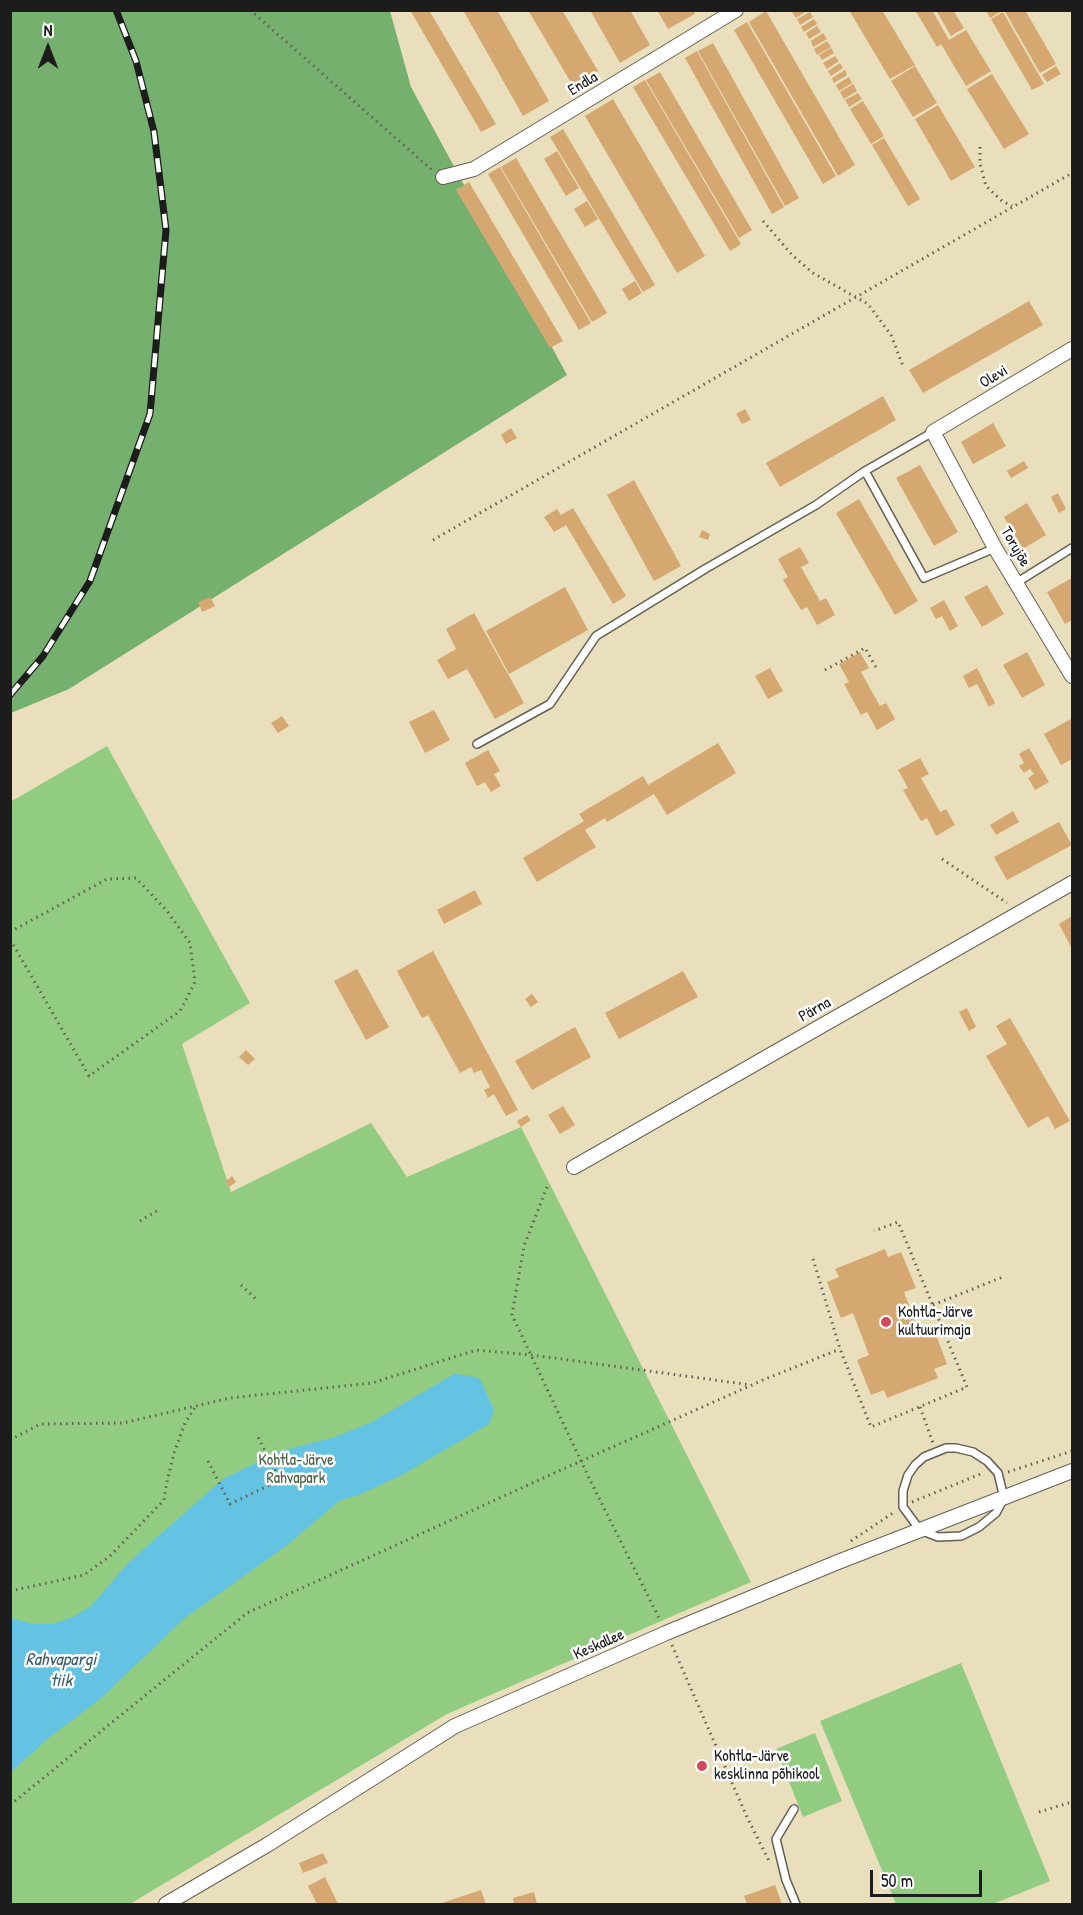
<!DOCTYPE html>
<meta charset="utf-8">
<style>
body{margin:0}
#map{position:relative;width:1083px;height:1915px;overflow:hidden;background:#eadfbc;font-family:"Patrick Hand",sans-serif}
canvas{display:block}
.frame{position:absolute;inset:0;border:12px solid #1c1c1c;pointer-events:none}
.north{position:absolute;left:18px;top:18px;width:60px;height:60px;-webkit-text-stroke:4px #fff;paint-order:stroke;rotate:0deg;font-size:16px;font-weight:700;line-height:24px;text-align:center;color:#1c1c1c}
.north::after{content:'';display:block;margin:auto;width:21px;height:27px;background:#1c1c1c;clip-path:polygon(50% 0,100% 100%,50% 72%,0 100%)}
.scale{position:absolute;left:870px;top:1870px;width:112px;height:27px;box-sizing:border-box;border:3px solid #1c1c1c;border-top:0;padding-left:8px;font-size:18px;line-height:21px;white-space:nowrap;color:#1c1c1c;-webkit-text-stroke:4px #fff;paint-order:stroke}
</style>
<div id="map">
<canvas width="1083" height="1915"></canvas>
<div class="frame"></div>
<div class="north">N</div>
<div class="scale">50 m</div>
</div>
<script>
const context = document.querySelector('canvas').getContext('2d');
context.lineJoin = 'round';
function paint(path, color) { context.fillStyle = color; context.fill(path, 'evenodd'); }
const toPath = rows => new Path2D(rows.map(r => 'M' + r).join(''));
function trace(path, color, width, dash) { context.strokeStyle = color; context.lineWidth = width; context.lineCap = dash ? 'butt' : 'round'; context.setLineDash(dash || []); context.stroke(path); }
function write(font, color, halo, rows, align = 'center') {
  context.font = font + ' "Patrick Hand",sans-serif'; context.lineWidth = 5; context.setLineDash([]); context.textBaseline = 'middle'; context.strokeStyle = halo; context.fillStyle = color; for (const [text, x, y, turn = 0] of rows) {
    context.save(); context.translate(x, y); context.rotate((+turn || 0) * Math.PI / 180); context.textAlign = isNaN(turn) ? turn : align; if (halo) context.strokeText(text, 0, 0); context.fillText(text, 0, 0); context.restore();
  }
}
const green = toPath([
 [107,746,250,1003,182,1044,231,1192,371,1123,407,1177,521,1127,751,1582,447,1714,130,1904,11,1904,10,802],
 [961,1663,1050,1881,993,1904,896,1904,820,1721],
 [815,1733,842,1801,803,1817,776,1749]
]);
const forest = toPath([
 [11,11,390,11,411,87,567,375,69,689,11,713]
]);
const water = toPath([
 [454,1374,467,1375,480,1379,494,1410,489,1424,402,1475,361,1494,339,1501,286,1546,185,1618,99,1700,50,1737,11,1772,11,1618,33,1624,53,1624,73,1617,91,1606,129,1562,223,1479,278,1452,335,1437,372,1422]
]);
const building = toPath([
 [410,10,429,10,496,124,481,132],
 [463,10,497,10,549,101,523,116],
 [528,10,562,10,598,71,573,86],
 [590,10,630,10,650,45,620,63],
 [657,10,694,10,695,14,668,29],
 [794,10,808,10,796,18,792,12],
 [849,10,882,10,915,65,890,79],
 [915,10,932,10,949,40,966,30,991,71,966,86,941,44,937,47],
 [936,10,953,10,964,28,951,36],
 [986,10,1003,10,990,18],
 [1004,10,1025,10,1056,64,1040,73],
 [766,11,855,165,838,176,749,22],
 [810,12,813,17,800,25,797,19],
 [1003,12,1044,84,1032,90,991,19],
 [814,19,817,24,804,32,801,27],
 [747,22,836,176,823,184,734,30],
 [817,26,821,32,809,39,806,33],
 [823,33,827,39,813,47,811,41],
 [827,41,831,47,817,55,814,49],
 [713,43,799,198,785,206,698,51],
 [831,48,834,53,822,60,819,55],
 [697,51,784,207,772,214,685,58],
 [835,56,839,61,827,69,823,63],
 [840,63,843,68,831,76,828,71],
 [915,66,937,103,913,117,891,81],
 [1056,66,1061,74,1047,82,1042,75],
 [845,70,847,75,834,83,832,78],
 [660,72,752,230,739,238,646,80],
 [992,74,1029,134,1004,149,967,89],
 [849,77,852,83,839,91,836,85],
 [645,80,741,244,730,251,633,87],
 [853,84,857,91,844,99,840,92],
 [858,93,862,99,849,107,845,100],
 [613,99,705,256,677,273,585,116],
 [863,101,884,136,871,144,850,109],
 [938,105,975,167,951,181,915,119],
 [563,129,655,285,643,292,550,137],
 [884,138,920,199,908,206,872,145],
 [557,151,579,188,566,196,544,159],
 [516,158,607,313,592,322,501,167],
 [500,167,591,323,579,330,488,174],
 [469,182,563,341,550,348,456,190],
 [587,201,598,219,585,227,574,209],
 [635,281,642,293,629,301,622,289],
 [1029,301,1043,325,923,393,909,370],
 [883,396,896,420,780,487,766,463],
 [745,409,751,420,742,424,736,414],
 [993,423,1006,446,973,464,961,442],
 [511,428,517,438,506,444,501,435],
 [1024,461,1028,468,1011,478,1007,471],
 [920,465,958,532,934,546,896,478],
 [634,480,681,566,654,581,607,495],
 [1058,493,1066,509,1059,513,1051,497],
 [859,499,918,601,895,615,836,513],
 [1027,503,1046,535,1023,549,1004,517],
 [573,508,626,596,613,604,566,525,554,532,544,517,557,509,561,515],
 [702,530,710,534,708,540,699,537],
 [800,547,809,563,801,567,820,601,826,598,835,615,817,625,807,607,801,610,783,580,788,577,778,559],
 [1072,578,1072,620,1065,624,1047,592],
 [987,585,1004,614,982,627,964,597],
 [565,587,588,630,509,674,486,631],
 [210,597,215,606,202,612,198,602],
 [944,600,958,626,950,631,942,616,936,619,930,608],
 [474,613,524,703,495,719,467,669,448,679,437,660,456,649,446,629],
 [860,652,869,668,861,672,880,706,886,703,895,719,877,730,867,712,861,715,844,684,849,682,839,664],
 [1027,652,1045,685,1022,698,1003,665],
 [770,668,783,691,768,699,755,676],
 [977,668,995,703,989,707,977,684,969,688,963,676],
 [434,710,450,740,425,753,409,722],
 [282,716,289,726,278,733,271,723],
 [1071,719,1072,722,1072,759,1061,765,1044,734],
 [718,743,736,773,667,815,654,794,607,822,605,818,585,830,596,847,537,882,523,858,584,821,579,814,643,776,648,785],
 [1029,748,1049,782,1035,790,1028,778,1034,774,1030,769,1024,773,1019,766,1024,763,1019,754],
 [488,750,500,771,494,774,501,786,491,792,485,782,477,786,465,763],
 [920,758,929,774,921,778,940,812,946,809,955,825,936,836,927,818,921,821,903,790,908,788,898,770],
 [1013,811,1019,822,996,835,990,825],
 [1059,822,1072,845,1007,880,994,857],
 [475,890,482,904,444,924,437,910],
 [1072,916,1072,949,1059,924],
 [433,951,518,1110,506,1116,494,1094,488,1098,484,1090,490,1087,481,1070,474,1073,471,1067,460,1073,428,1015,422,1018,397,971],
 [357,969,389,1027,366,1040,334,981],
 [683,971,698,997,619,1039,605,1013],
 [532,994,538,1002,531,1007,525,999],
 [967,1008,976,1027,969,1031,959,1012],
 [1010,1018,1070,1121,1055,1129,1048,1116,1028,1128,986,1056,1007,1044,996,1026],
 [575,1027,591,1057,532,1090,515,1061],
 [246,1050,255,1059,248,1065,239,1057],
 [563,1106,575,1125,560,1134,548,1115],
 [527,1115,531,1120,521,1127,517,1121],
 [232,1176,236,1182,229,1187,225,1182],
 [885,1249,888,1257,901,1252,916,1288,904,1292,919,1332,933,1327,947,1364,934,1369,938,1378,887,1398,884,1390,871,1395,857,1360,869,1355,853,1313,841,1318,827,1282,839,1277,835,1269],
 [323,1853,328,1863,303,1873,299,1863],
 [325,1877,338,1904,317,1904,308,1886],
 [775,1885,782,1904,747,1904,744,1896],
 [481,1890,486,1904,439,1904],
 [534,1892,537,1904,514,1904,513,1898]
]);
const path = toPath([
 [250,10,432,170],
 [980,147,980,164,986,186,1002,201,1012,206],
 [763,221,792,255,813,273,868,304,891,335,903,366],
 [433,540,1072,173],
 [825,670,865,648,877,669],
 [942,859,1007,903],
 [10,932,107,879,136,878,167,911,190,943,195,982,180,1011,89,1076,10,939],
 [547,1187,524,1246,512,1315,590,1480,660,1620],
 [140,1221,160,1209],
 [813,1259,840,1349,871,1427,967,1387,898,1222,874,1231],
 [241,1285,257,1300],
 [933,1305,1005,1276],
 [920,1407,933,1443],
 [10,1440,40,1424,123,1423,230,1398,372,1383,476,1350,532,1355,751,1385],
 [208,1461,230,1504,280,1480,257,1435],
 [1008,1472,1072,1451],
 [912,1502,983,1473],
 [851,1541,896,1511],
 [10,1591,84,1575,110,1556,164,1500,166,1486,174,1453,185,1423,196,1406],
 [672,1645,747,1817,769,1861],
 [10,1805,247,1613,561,1470,763,1380,840,1349],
 [1039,1812,1072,1802]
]);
const lane = toPath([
 [865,471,924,578,995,548],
 [1016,583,1072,548],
 [477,744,550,704,596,636,705,569,816,505,865,471,933,432],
 [946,1448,956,1448,973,1452,987,1461,998,1473,1004,1498,996,1513,979,1527,961,1536,938,1537,920,1530,903,1507,903,1491,908,1475,915,1465,924,1457,946,1448],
 [794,1809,776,1839,786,1880,796,1904]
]);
const street = toPath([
 [443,177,474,169,736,10],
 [1072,349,933,432,995,548,1072,676],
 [574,1167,1072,883],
 [166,1904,267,1845,455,1726,666,1633,838,1562,1072,1471]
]);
const rail = toPath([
 [10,695,43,656,90,581,150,414,166,230,154,132,136,61,116,10]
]);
const markers = [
 [886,1322,6,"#d1495b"],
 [702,1766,6,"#d1495b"]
];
const streetNames = [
 ["Endla",583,84,-31],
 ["Olevi",994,377,-31],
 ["Torujõe",1015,547,60],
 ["Pärna",815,1010,-30],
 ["Keskallee",599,1645,-24]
];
const poiNames = [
 ["Kohtla-Järve",898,1313],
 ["kultuurimaja",898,1331],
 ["Kohtla-Järve",714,1757],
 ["kesklinna põhikool",714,1775]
];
const parkNames = [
 ["Kohtla-Järve",296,1461],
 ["Rahvapark",296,1479]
];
const waterNames = [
 ["Rahvapargi",61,1660],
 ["tiik",61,1681]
];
paint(green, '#92cc80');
paint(forest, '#75b06e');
paint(water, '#64c3e2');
paint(building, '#d4a870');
trace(lane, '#646054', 10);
trace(street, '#646054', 16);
trace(path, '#646054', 3, [1.5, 4.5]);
trace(lane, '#fff', 7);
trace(street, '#fff', 14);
trace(rail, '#1c1c1c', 7);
trace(rail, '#fff', 4.5, [14]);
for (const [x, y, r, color] of markers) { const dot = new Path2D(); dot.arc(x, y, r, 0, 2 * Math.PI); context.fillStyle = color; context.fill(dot); trace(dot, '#fff', 2); }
write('16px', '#1c1c1c', '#fff', streetNames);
write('16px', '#1c1c1c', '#fff', poiNames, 'left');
write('16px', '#4b6244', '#fff', parkNames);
write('italic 18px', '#395f6b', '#fff', waterNames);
</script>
